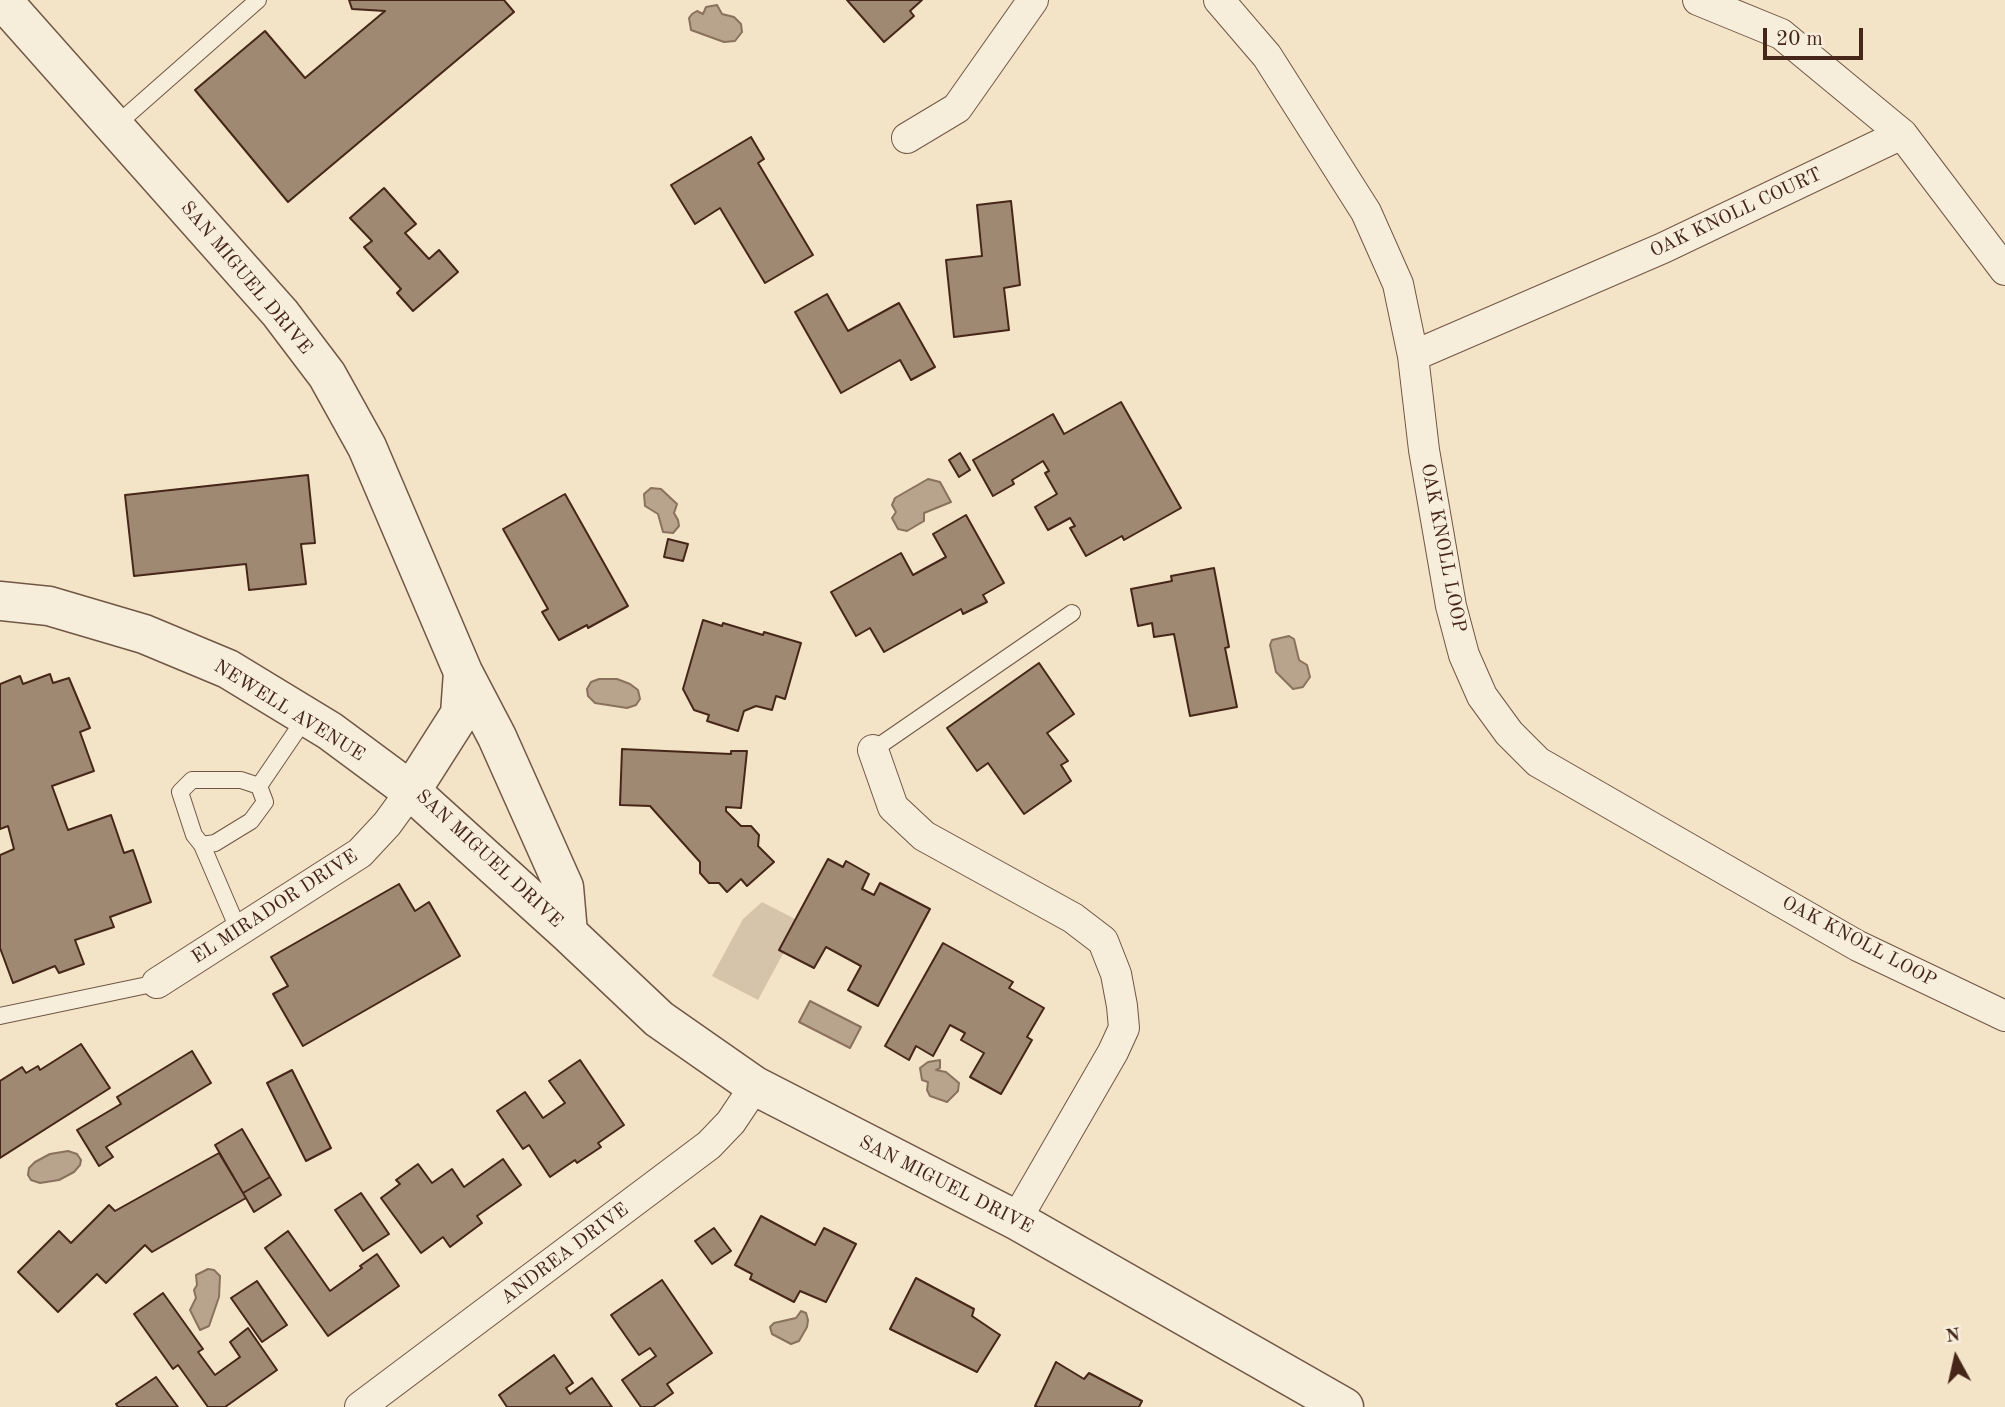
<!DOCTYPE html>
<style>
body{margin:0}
#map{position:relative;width:2005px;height:1407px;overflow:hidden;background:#f3e4c7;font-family:"Old Standard TT",serif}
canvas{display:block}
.north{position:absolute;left:1921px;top:1323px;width:70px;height:70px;-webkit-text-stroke:5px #f7eddb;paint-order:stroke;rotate:352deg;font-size:19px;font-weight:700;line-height:28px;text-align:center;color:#452618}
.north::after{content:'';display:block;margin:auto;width:24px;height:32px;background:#452618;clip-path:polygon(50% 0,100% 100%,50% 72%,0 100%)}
.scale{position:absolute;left:1763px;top:28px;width:100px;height:32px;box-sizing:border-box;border:4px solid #452618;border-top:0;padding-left:9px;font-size:21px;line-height:24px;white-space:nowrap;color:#452618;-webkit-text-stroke:5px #f7eddb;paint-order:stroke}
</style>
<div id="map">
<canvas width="2005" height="1407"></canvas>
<div class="north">N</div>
<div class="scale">20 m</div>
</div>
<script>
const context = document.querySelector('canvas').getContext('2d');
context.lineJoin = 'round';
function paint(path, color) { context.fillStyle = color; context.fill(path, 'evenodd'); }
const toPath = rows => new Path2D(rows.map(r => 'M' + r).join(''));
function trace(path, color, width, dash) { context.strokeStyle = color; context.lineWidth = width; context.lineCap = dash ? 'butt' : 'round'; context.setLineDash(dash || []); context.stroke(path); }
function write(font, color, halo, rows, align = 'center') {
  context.font = font + ' "Old Standard TT",serif'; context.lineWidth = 5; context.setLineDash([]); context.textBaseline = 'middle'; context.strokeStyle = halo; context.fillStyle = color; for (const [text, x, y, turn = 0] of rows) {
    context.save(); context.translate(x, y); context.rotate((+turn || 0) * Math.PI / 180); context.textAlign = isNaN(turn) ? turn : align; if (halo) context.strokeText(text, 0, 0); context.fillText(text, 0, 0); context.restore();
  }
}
const green = toPath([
 [762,902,795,919,779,949,784,952,758,1000,712,976,743,919]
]);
const water = toPath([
 [717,5,722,14,734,17,741,24,742,32,735,41,724,42,691,30,689,18,692,14,697,11,703,14,706,7,717,5],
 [928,479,940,482,951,502,924,513,924,521,907,531,898,529,892,518,896,512,892,505,895,498,928,479],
 [651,488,661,489,677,504,674,513,678,520,679,526,673,533,663,532,658,514,645,506,644,494,651,488],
 [1289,636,1294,639,1299,660,1307,665,1310,677,1303,687,1293,689,1276,672,1270,645,1272,640,1289,636],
 [599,679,617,679,630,684,638,690,640,699,636,705,627,708,595,703,588,696,587,689,591,682,599,679],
 [810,1001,861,1027,850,1048,799,1022,810,1001],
 [940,1060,940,1068,936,1070,946,1072,959,1083,958,1091,947,1102,930,1096,927,1090,928,1082,922,1080,920,1068,928,1062,940,1060],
 [68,1151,77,1154,81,1160,80,1165,74,1172,59,1180,40,1183,31,1180,28,1175,29,1168,35,1162,50,1154,68,1151],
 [208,1269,214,1270,220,1276,219,1297,209,1326,200,1330,190,1310,196,1298,194,1290,197,1285,196,1275,208,1269],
 [801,1311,806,1313,808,1320,807,1327,799,1341,791,1344,772,1334,770,1327,774,1323,796,1318,801,1311]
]);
const building = toPath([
 [349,0,504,0,514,12,288,202,195,90,265,31,305,78,385,11,352,9,349,0],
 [847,0,922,0,910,11,914,16,884,42,847,0],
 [751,137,764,159,758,163,813,255,765,283,720,208,695,224,671,185,751,137],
 [384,188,416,224,405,233,429,259,439,250,458,272,413,311,397,293,401,289,364,247,372,241,350,218,384,188],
 [1011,201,1020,285,1004,288,1009,330,954,337,946,260,982,256,977,205,1011,201],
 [827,294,848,331,899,303,935,367,911,380,900,360,841,393,795,312,827,294],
 [1121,402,1181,508,1124,540,1122,536,1086,556,1070,528,1075,526,1070,518,1048,530,1035,507,1057,494,1045,473,1049,471,1043,461,1012,480,1014,484,993,496,973,460,1053,414,1064,434,1121,402],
 [960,453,970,470,959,477,949,460,960,453],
 [308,475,315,543,301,544,306,584,249,590,246,564,134,576,125,495,308,475],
 [565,494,628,606,588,628,587,625,559,640,542,612,548,609,503,529,565,494],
 [966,515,1004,583,983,595,987,602,963,614,961,609,884,652,870,628,856,636,831,592,901,553,913,575,946,557,933,534,966,515],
 [668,539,688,544,683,561,664,557,668,539],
 [1214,568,1229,647,1225,648,1237,707,1190,716,1174,634,1154,637,1152,623,1138,626,1131,589,1172,581,1171,576,1214,568],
 [703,620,722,626,723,623,763,635,764,632,801,643,785,699,776,696,772,710,756,706,744,711,738,731,707,721,709,715,694,710,683,689,703,620],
 [1039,663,1074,714,1047,733,1068,761,1061,765,1071,781,1024,814,988,763,977,771,947,728,1039,663],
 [50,674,53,683,69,678,90,728,80,732,94,771,52,786,68,830,111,815,124,853,133,850,151,902,110,917,114,927,75,940,84,964,59,973,55,966,13,983,0,948,0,855,14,849,8,826,0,829,0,684,20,676,23,684,50,674],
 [622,749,731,754,731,751,747,751,741,808,726,807,726,811,741,826,751,826,759,835,758,846,774,862,747,886,741,879,727,892,719,883,709,883,700,873,700,862,650,806,620,805,622,749],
 [828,859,843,867,846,861,869,874,862,889,874,895,880,883,930,909,878,1006,848,990,861,966,826,947,814,968,779,950,828,859],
 [399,884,415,911,429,902,460,956,303,1046,273,994,288,986,271,957,399,884],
 [943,943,1013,982,1009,988,1044,1008,1027,1037,1032,1040,1001,1094,970,1077,984,1053,961,1040,965,1033,950,1025,933,1056,916,1046,909,1060,885,1046,943,943],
 [81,1044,110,1088,0,1158,0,1081,22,1067,26,1073,38,1066,40,1070,81,1044],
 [192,1051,211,1083,106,1147,113,1157,99,1166,77,1130,121,1104,117,1097,192,1051],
 [580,1060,624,1125,598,1143,601,1147,577,1163,575,1160,550,1177,529,1145,523,1149,497,1111,525,1092,543,1118,565,1103,549,1081,580,1060],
 [292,1070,331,1148,306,1161,267,1083,292,1070],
 [242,1129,270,1177,243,1193,215,1145,242,1129],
 [219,1153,246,1198,152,1252,145,1245,106,1283,97,1274,58,1312,18,1272,59,1231,71,1243,109,1205,115,1211,219,1153],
 [503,1159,521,1185,477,1216,482,1223,450,1247,443,1237,421,1253,381,1198,400,1184,396,1180,418,1164,432,1183,452,1169,464,1187,503,1159],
 [270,1177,281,1195,254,1212,243,1193,270,1177],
 [361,1193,389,1234,363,1251,335,1210,361,1193],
 [761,1216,815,1245,824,1228,856,1244,826,1302,800,1291,794,1302,750,1279,752,1274,735,1265,761,1216],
 [714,1228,731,1251,712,1264,695,1241,714,1228],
 [288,1231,330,1291,362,1268,360,1266,377,1254,399,1286,328,1336,265,1248,288,1231],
 [916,1278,974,1309,972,1316,1000,1335,977,1372,890,1329,916,1278],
 [662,1280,712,1353,667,1384,673,1393,653,1407,641,1407,622,1380,656,1356,650,1348,639,1355,611,1315,662,1280],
 [257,1281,287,1325,262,1342,231,1298,257,1281],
 [163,1293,203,1349,198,1352,215,1375,240,1357,230,1342,248,1328,277,1370,225,1407,208,1407,178,1365,173,1369,134,1314,163,1293],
 [554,1355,573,1383,566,1388,570,1394,592,1378,612,1407,507,1407,499,1395,554,1355],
 [1056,1362,1084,1379,1089,1373,1142,1401,1139,1407,1038,1407,1035,1406,1056,1362],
 [156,1377,178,1407,118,1407,116,1404,156,1377]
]);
const service = toPath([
 [115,126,258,0],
 [873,750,1072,613],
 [192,780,241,780,259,786,265,802,251,821,215,843,202,845,194,835,180,792,192,780],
 [259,786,306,717],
 [202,845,239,931],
 [0,1016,157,983]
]);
const minor = toPath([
 [1219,0,1267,56,1366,212,1398,284,1413,356,1424,450,1451,606,1464,655,1482,696,1509,733,1538,762,1858,946,2005,1016],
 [1698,0,1781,34,1902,134,2005,270],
 [907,138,957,108,1033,0],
 [1413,356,1663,248,1902,134],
 [873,750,893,807,924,836,1073,918,1103,941,1116,974,1122,1006,1124,1028,1113,1052,1016,1220],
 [157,983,360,853,387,824,411,791],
 [360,1407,709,1145,731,1122,755,1086]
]);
const tertiary = toPath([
 [2,0,280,313,327,375,367,447,463,672,497,737,564,887,568,933],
 [0,601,49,606,144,634,228,669,330,731,411,791,568,933,659,1019,755,1086,1016,1220,1344,1407],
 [411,791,460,714,463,672]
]);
const streetNames = [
 ["OAK KNOLL COURT",1736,213,-25],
 ["SAN MIGUEL DRIVE",246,278,50],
 ["OAK KNOLL LOOP",1443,548,79],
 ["NEWELL AVENUE",289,711,32],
 ["SAN MIGUEL DRIVE",489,859,43],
 ["EL MIRADOR DRIVE",275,907,-33],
 ["OAK KNOLL LOOP",1859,942,28],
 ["SAN MIGUEL DRIVE",946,1185,27],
 ["ANDREA DRIVE",565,1254,-37]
];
paint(green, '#d5c4a9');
paint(water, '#b8a38c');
trace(water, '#8a715e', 2);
paint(building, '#9f8973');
trace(building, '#452618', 2);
trace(service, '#705644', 18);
trace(minor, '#705644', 32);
trace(tertiary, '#705644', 41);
trace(service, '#f7eddb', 16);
trace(minor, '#f7eddb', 30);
trace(tertiary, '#f7eddb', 38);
write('19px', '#452618', '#f7eddb', streetNames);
</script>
